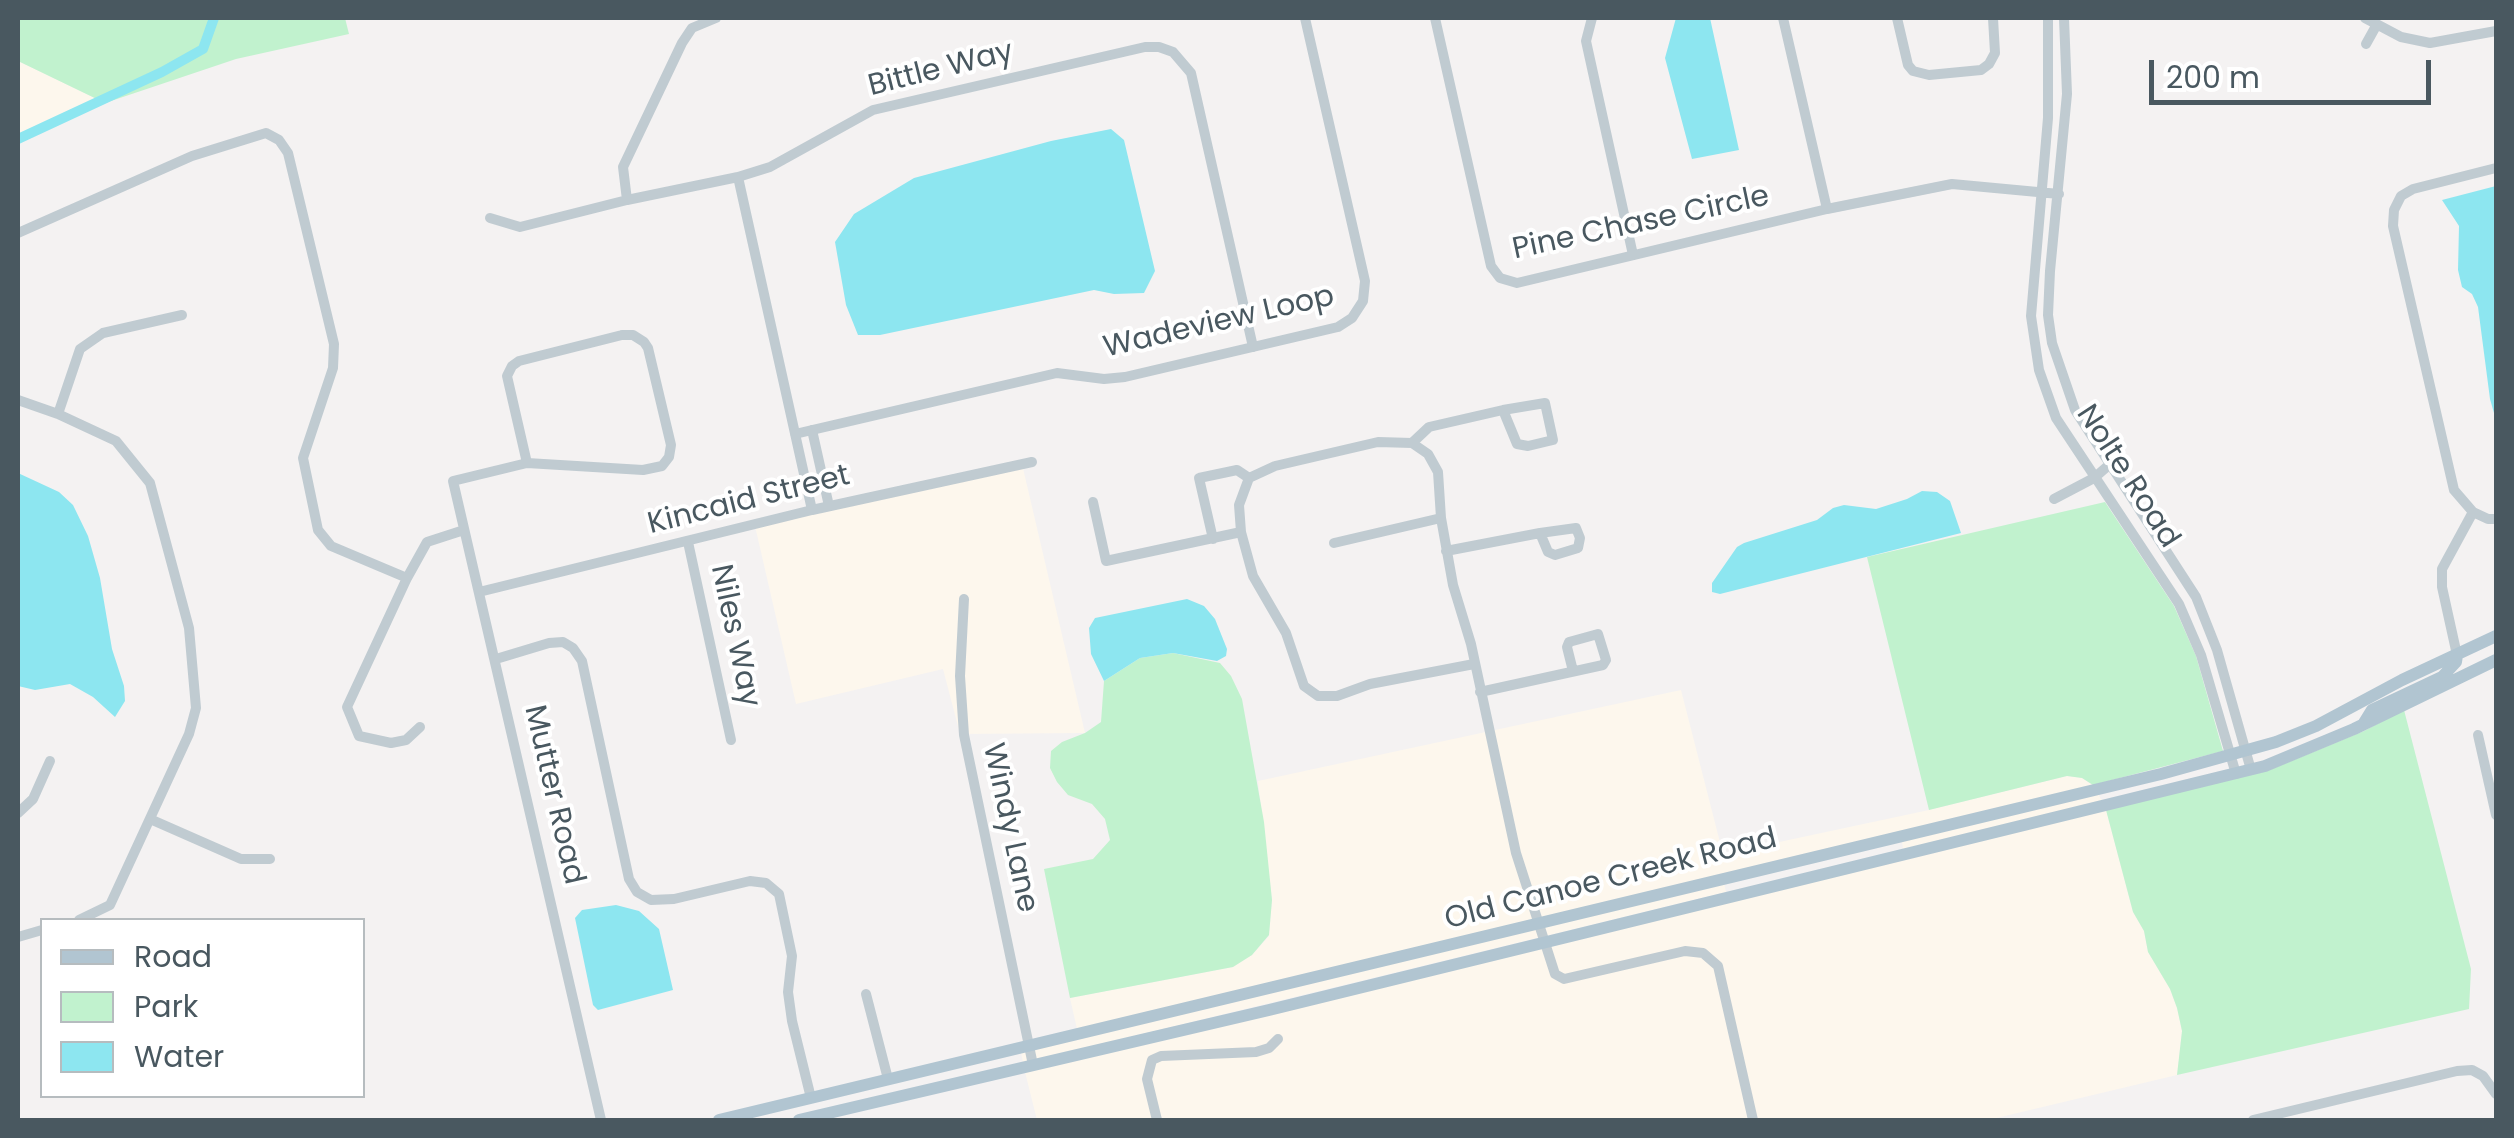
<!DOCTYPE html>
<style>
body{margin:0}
#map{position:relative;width:2514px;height:1138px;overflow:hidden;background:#f4f2f2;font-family:Poppins,sans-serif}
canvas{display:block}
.frame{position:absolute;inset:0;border:20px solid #495860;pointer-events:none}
.legend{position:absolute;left:40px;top:918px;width:325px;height:180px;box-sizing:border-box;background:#fff;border:2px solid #b6bcbf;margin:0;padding:12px 18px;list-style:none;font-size:30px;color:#495860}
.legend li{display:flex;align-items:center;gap:20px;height:50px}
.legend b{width:50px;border:2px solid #b6bcbf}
.scale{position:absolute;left:2149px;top:60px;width:282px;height:45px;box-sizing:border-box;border:5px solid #495860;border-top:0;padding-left:12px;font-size:30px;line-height:35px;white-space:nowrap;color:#495860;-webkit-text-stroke:8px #fff;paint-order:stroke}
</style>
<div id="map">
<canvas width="2514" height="1138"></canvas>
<div class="frame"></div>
<ul class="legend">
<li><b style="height:12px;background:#b1c5d1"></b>Road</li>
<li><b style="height:28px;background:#c1f2ce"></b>Park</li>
<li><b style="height:28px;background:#8de6f0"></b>Water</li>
</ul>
<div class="scale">200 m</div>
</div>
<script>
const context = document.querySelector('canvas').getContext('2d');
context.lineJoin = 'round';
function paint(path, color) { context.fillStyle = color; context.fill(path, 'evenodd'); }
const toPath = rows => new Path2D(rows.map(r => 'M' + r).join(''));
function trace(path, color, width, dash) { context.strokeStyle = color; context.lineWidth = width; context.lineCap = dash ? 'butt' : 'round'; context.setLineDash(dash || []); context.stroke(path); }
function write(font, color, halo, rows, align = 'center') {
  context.font = font + ' Poppins,sans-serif'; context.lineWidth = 8; context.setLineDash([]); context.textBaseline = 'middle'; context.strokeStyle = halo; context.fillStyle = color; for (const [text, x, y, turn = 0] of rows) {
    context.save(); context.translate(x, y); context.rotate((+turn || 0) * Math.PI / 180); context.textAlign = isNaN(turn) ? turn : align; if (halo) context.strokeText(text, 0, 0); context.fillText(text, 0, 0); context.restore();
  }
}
const commercial = toPath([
 [18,61,105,103,18,140],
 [1022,464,1085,733,960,734,943,669,796,704,755,526],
 [1681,690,1723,854,1929,810,2067,776,2082,778,2092,785,1077,1029,1070,998,1233,967,1252,955,1269,936,1272,900,1258,781],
 [2098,794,2102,801,1903,850,1902,840],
 [2106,810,2133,912,2144,931,2148,952,2170,989,2177,1008,2182,1031,2177,1075,1988,1120,1037,1120,1025,1072],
 [1724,883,1726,892,1023,1063,1021,1052]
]);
const green = toPath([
 [18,18,345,18,349,34,236,59,105,103,18,61],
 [2105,502,2174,606,2196,656,2223,751,2093,785,2082,778,2067,776,1929,810,1867,557],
 [1173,653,1220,663,1231,676,1242,699,1264,822,1272,900,1269,935,1252,955,1233,967,1070,998,1044,869,1093,859,1110,840,1105,819,1092,804,1068,795,1057,782,1050,768,1051,751,1062,742,1085,733,1101,722,1104,681,1140,658],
 [2404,710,2471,969,2469,1009,2177,1075,2182,1031,2177,1008,2170,989,2148,952,2144,931,2133,912,2106,810,2267,771,2364,731]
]);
const water = toPath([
 [1676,18,1710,18,1739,150,1692,159,1665,58],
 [1111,129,1124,140,1155,271,1144,293,1114,294,1094,290,880,335,858,335,846,305,835,242,854,214,914,178,1051,141],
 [2496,186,2496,420,2490,399,2478,307,2472,294,2462,287,2458,270,2459,226,2442,200],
 [18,473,59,492,73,505,88,536,100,578,112,649,124,686,125,701,115,717,93,697,70,684,35,690,18,686],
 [1922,491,1937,492,1950,501,1961,533,1720,594,1712,592,1712,583,1737,547,1744,543,1817,520,1833,508,1844,505,1876,509,1907,499],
 [1187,599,1204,606,1215,619,1227,649,1226,656,1217,661,1173,653,1140,658,1104,681,1091,654,1089,628,1095,618],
 [616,905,639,911,659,929,673,990,598,1010,593,1005,575,918,582,910]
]);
const canal = toPath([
 [18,139,162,72,203,49,214,18]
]);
const minor = toPath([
 [1435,18,1491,266,1500,278,1517,283,1827,209,1952,184,2059,194],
 [1592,18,1586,41,1633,255],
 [1783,18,1827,209],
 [1897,18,1908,65,1913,71,1929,75,1981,70,1989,64,1995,53,1993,18],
 [2048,18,2048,118,2031,316,2039,370,2056,418,2179,604,2201,655,2236,774],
 [2064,18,2067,94,2050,271,2048,315,2052,343,2075,410,2196,597,2217,650,2251,770],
 [2365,18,2401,37,2430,43,2496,31],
 [2366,44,2376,26],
 [2496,168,2413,189,2401,196,2394,210,2393,226,2454,490,2473,512,2488,519,2496,519],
 [738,177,812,510],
 [627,200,623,167,682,43,692,28,716,18],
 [490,218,520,227,627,200,738,177,770,167,873,110,1145,47,1159,47,1173,52,1191,73,1253,347],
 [18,233,192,156,266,133,279,140,288,153,334,344,333,368,303,458,318,530,331,546,407,578],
 [622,335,633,335,644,342,648,348,671,445,669,457,662,466,643,470,527,463,507,376,512,366,519,361,622,335],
 [18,400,58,414,116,441,150,483,189,628,196,708,189,734,110,905,79,920],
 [58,414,80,349,103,333,182,315],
 [812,430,829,506],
 [795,434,1057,373,1104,379,1125,377,1338,327,1352,318,1363,301,1365,281,1305,18],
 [1412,443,1429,427,1503,410,1545,403,1553,440,1528,446,1517,444,1503,410],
 [527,463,453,481,601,1120],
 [2054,499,2094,478,2109,465],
 [1093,502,1106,561,1241,532],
 [1213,539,1199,478,1237,470,1249,478],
 [688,542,731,740],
 [1334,543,1441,518],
 [1446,551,1540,533,1576,528,1580,538,1578,548,1555,555,1548,552,1540,533],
 [479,592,812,510,1032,462],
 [964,599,960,676,964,735,1033,1065],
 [2457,655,2442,587,2442,569,2473,512],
 [496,659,549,643,563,642,573,648,582,661,629,879,637,892,651,900,674,899,750,881,766,883,779,894,792,956,788,992,792,1021,811,1098],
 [1474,664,1370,684,1337,696,1318,696,1304,686,1286,633,1253,576,1241,532,1239,505,1249,478,1275,466,1378,442,1412,443,1428,454,1438,472,1441,518,1453,585,1471,644,1516,853,1555,974,1564,979,1685,951,1703,953,1718,966,1753,1120],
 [1480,692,1603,665,1606,660,1598,634,1569,642,1567,647,1573,671],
 [420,727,406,740,391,743,359,736,347,707,407,578,427,542,464,530],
 [2478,735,2496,815],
 [18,813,33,799,50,761],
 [150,819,241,859,270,859],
 [18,937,42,930],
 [866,994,888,1079],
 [1157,1120,1147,1079,1152,1060,1161,1056,1256,1052,1269,1048,1278,1039],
 [2253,1120,2457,1071,2472,1070,2483,1076,2496,1094]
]);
const major = toPath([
 [2364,723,2372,710,2442,677,2456,662,2457,655],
 [719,1120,2161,774,2276,742,2316,726,2402,680,2496,636],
 [799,1120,1269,1010,2265,766,2354,729,2496,660]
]);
const streetNames = [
 ["Bittle Way",941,70,-14],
 ["Pine Chase Circle",1641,224,-12],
 ["Wadeview Loop",1219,323,-13],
 ["Nolte Road",2127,477,57],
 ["Kincaid Street",749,501,-14],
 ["Niles Way",734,636,78],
 ["Mutter Road",553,795,77],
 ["Windy Lane",1009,828,78],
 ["Old Canoe Creek Road",1611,880,-14]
];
paint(commercial, '#fdf7ed');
paint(green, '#c1f2ce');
paint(water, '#8de6f0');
trace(canal, '#8de6f0', 10);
trace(minor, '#c0cbd1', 10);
trace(major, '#b1c5d1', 12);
write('30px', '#495860', '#fff', streetNames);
</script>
